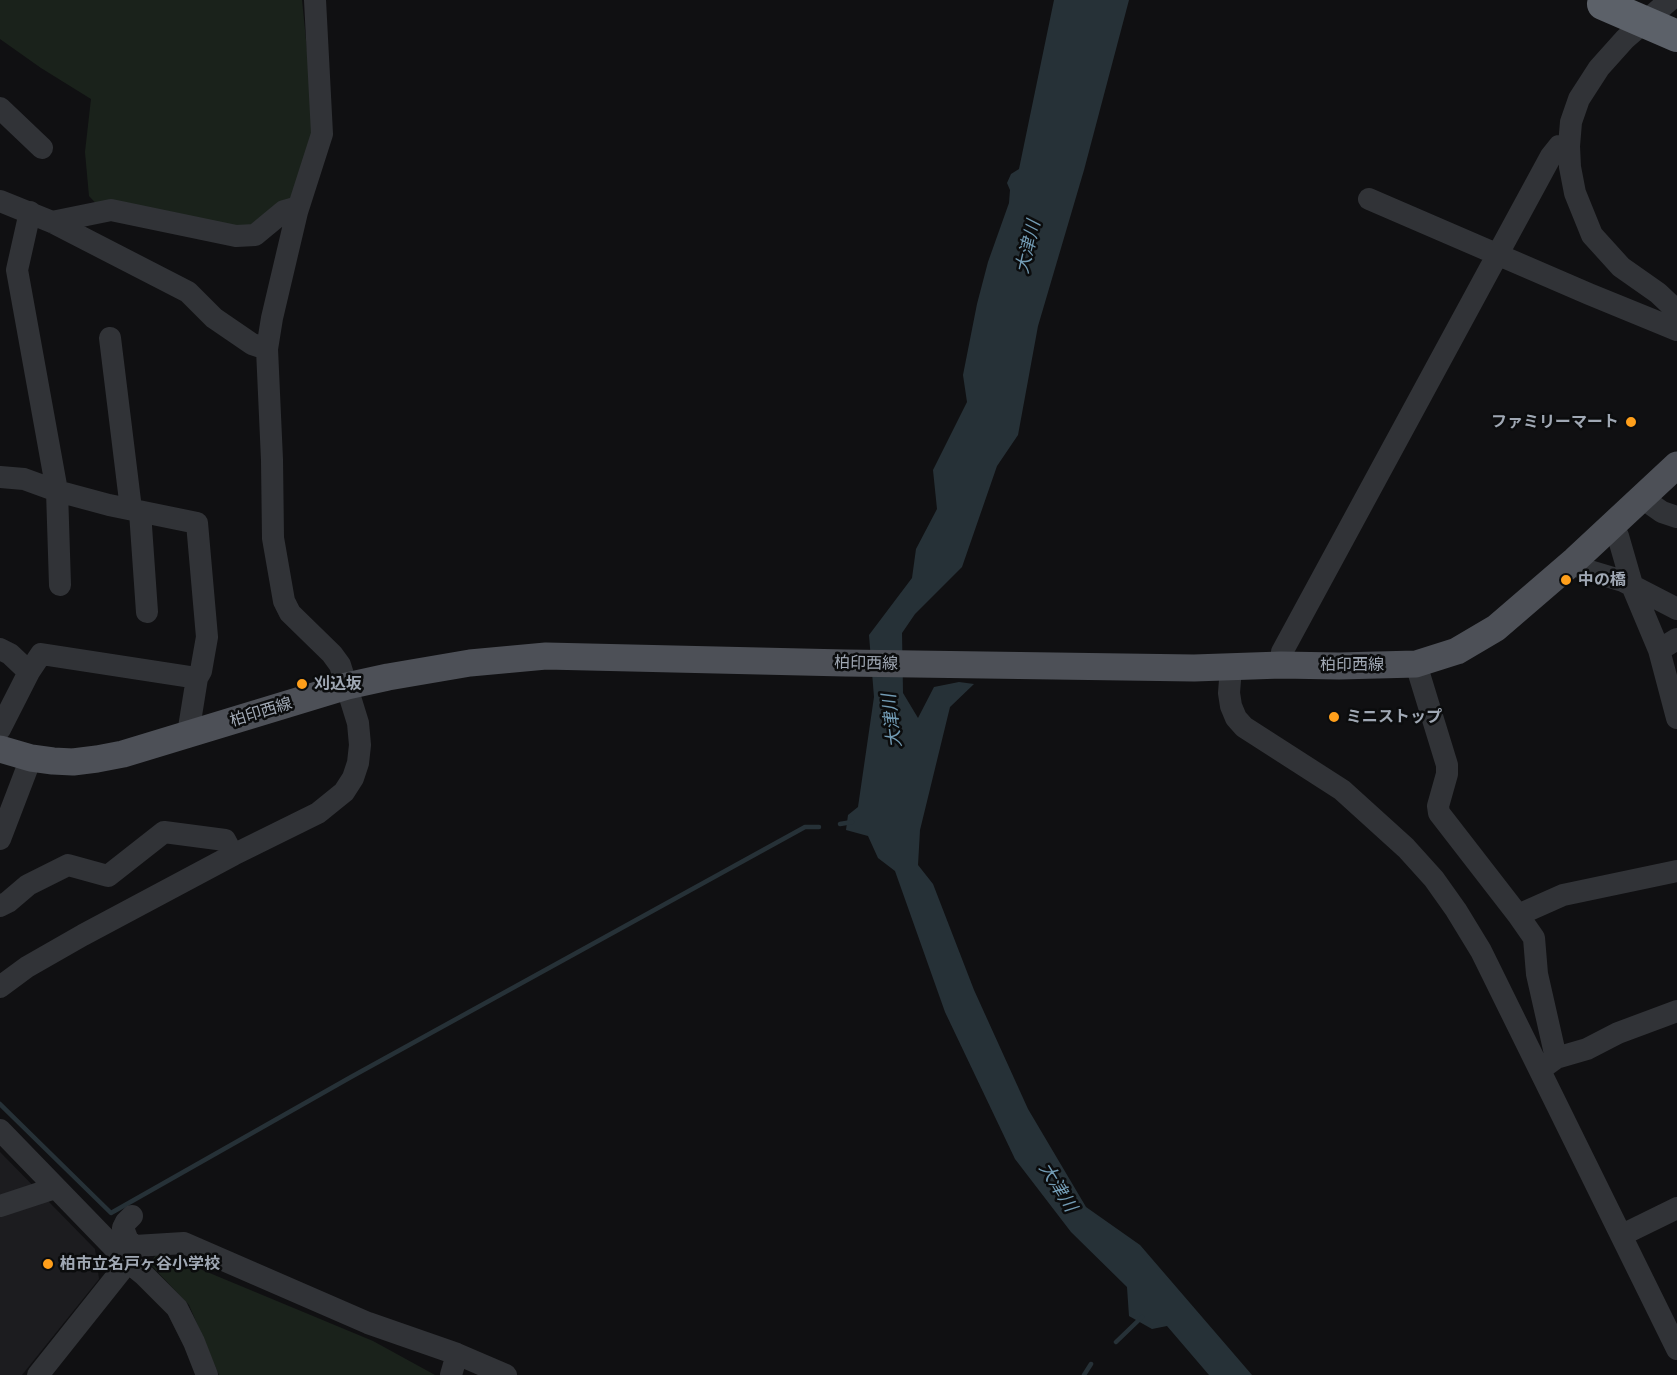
<!DOCTYPE html>
<meta charset="utf-8">
<style>
body{margin:0}
canvas{display:block;background:#101012}
</style>
<canvas width="1677" height="1375"></canvas>
<script>
const context = document.querySelector('canvas').getContext('2d');
context.lineJoin = 'round';
function paint(path, color) { context.fillStyle = color; context.fill(path, 'evenodd'); }
const toPath = rows => new Path2D(rows.map(r => 'M' + r).join(''));
function trace(path, color, width, dash) { context.strokeStyle = color; context.lineWidth = width; context.lineCap = dash ? 'butt' : 'round'; context.setLineDash(dash || []); context.stroke(path); }
function write(font, color, halo, rows, align = 'center') {
  context.font = font + ' Lato,"Noto Sans JP",sans-serif'; context.lineWidth = 5; context.setLineDash([]); context.textBaseline = 'middle'; context.strokeStyle = halo; context.fillStyle = color; for (const [text, x, y, turn = 0] of rows) {
    context.save(); context.translate(x, y); context.rotate((+turn || 0) * Math.PI / 180); context.textAlign = isNaN(turn) ? turn : align; if (halo) context.strokeText(text, 0, 0); context.fillText(text, 0, 0); context.restore();
  }
}
const built = toPath([
 [0,1152,95,1249,99,1279,22,1375,0,1375]
]);
const green = toPath([
 [0,0,302,0,315,130,293,203,256,228,109,217,89,196,85,152,91,99,41,68,0,39],
 [159,1252,373,1341,435,1375,219,1375,189,1305,149,1263]
]);
const water = toPath([
 [1054,0,1129,0,1084,170,1038,326,1018,435,997,466,962,567,915,614,902,633,903,693,918,718,934,687,959,682,974,684,950,707,920,830,918,865,933,884,974,990,1028,1109,1086,1207,1140,1245,1252,1375,1209,1375,1167,1326,1152,1329,1129,1316,1127,1287,1071,1232,1015,1159,945,1012,895,871,878,858,868,836,846,830,848,815,858,807,874,697,869,635,912,578,916,549,937,509,933,470,967,402,963,375,977,304,988,262,1009,203,1010,190,1007,183,1011,174,1019,169]
]);
const stream = toPath([
 [840,824,852,822],
 [0,1104,111,1213,351,1077,805,827,819,827],
 [1116,1342,1142,1317],
 [1084,1375,1091,1364]
]);
const minor = toPath([
 [1670,0,1625,39,1599,68,1579,99,1571,122,1569,146,1570,167,1575,193,1592,235,1621,267,1658,293,1677,311],
 [0,108,42,148],
 [1369,199,1589,294,1677,330],
 [0,201,52,222,188,292,214,318,252,344,267,349],
 [52,222,111,210,236,236,255,235,284,211,298,207],
 [110,338,131,509],
 [0,477,24,479,57,491,17,270,30,212],
 [1642,498,1662,512,1677,517],
 [140,512,147,612],
 [1611,527,1618,536,1633,588,1659,650,1677,718],
 [1575,560,1583,569,1623,581,1677,609],
 [60,585,57,491,109,505,197,523,207,637,201,671,197,678,188,734],
 [0,649,10,654,29,672],
 [1659,650,1677,639],
 [1416,664,1447,765,1447,774,1438,806,1439,813,1518,915,1534,938,1537,974,1556,1058],
 [1281,665,1282,652,1551,156,1559,146,1569,146],
 [1231,667,1229,693,1231,706,1236,718,1244,727,1342,790,1406,848,1434,879,1456,910,1481,951,1677,1349],
 [0,729,29,672,41,654,197,678],
 [0,839,31,758],
 [0,906,8,902,28,885,68,865,108,876,164,832,225,840,233,855],
 [1518,915,1563,895,1677,871],
 [0,987,27,967,83,935,233,855,318,813,344,792,353,778,358,763,360,745,358,723,340,665,332,654,290,613,284,601,273,538,272,460,267,349,272,318,297,212,322,134,315,0],
 [1545,1066,1556,1058,1587,1049,1618,1033,1677,1011],
 [0,1130,128,1262,38,1375],
 [0,1206,55,1188],
 [132,1216,126,1222,123,1228,128,1241,135,1246,184,1243,368,1323,457,1354,506,1375],
 [1622,1235,1677,1208],
 [128,1262,144,1275,177,1308,194,1342,207,1375],
 [451,1375,457,1354]
]);
const major = toPath([
 [0,749,31,758,53,761,73,762,97,759,123,754,347,686,388,677,470,663,546,656,845,663,1194,668,1281,665,1339,666,1416,664,1457,651,1496,628,1575,560,1677,465]
]);
const highwayBridge = toPath([
 [1603,4,1677,36]
]);
const markers = [
 [1631,422,6,"#ff9f1b"],
 [1566,580,6,"#ff9f1b"],
 [302,684,6,"#ff9f1b"],
 [1334,717,6,"#ff9f1b"],
 [48,1264,6,"#ff9f1b"]
];
const poiNames = [
 ["ファミリーマート",1619,422,"right"],
 ["中の橋",1578,580],
 ["刈込坂",314,684],
 ["ミニストップ",1346,717],
 ["柏市立名戸ヶ谷小学校",60,1264]
];
const streetNames = [
 ["柏印西線",866,663,1],
 ["柏印西線",1352,665],
 ["柏印西線",261,712,-17]
];
const waterNames = [
 ["大津川",1028,247,-77],
 ["大津川",892,721,-97],
 ["大津川",1058,1187,58]
];
paint(built, '#1c1c1f');
paint(green, '#1a221b');
paint(water, '#263137');
trace(stream, '#263137', 4.5);
trace(minor, '#313337', 22);
trace(major, '#4d5057', 27);
trace(highwayBridge, '#5c6169', 32);
for (const [x, y, r, color] of markers) { const dot = new Path2D(); dot.arc(x, y, r, 0, 2 * Math.PI); context.fillStyle = color; context.fill(dot); trace(dot, '#0b0c0d', 2); }
write('bold 16px', '#a0a8b4', '#0b0c0d', poiNames, 'left');
write('16px', '#a0a8b4', '#0b0c0d', streetNames);
write('italic 18px', '#729bb4', '#0b0c0d', waterNames);
</script>
